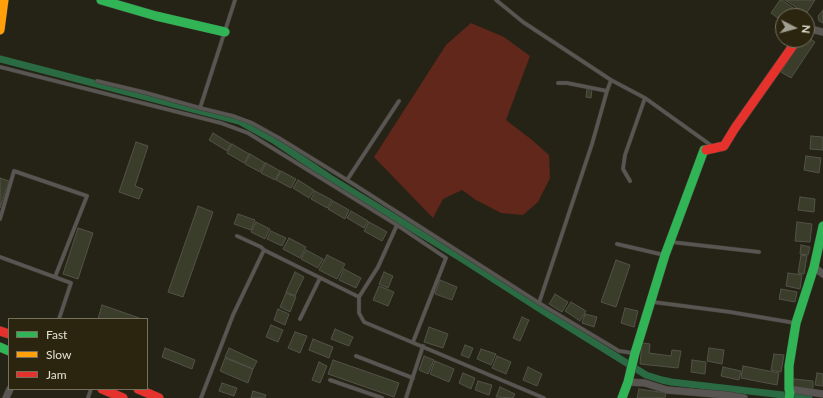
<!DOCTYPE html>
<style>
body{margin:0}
#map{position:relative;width:823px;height:398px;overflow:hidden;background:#252216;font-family:Lato,sans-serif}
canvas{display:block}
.legend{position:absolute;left:8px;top:318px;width:140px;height:72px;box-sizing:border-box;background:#2b2510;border:1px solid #75705e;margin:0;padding:5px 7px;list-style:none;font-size:12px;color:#e4e1d4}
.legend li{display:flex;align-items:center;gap:8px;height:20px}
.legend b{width:20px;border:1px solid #75705e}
.north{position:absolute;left:775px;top:8px;width:40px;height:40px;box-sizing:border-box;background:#2b2510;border:1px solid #75705e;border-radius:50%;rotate:96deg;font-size:11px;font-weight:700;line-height:16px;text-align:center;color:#e4e1d4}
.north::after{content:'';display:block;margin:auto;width:14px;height:18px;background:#a19e92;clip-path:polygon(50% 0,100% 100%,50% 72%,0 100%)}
</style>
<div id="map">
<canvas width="823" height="398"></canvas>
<ul class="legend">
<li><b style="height:5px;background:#30b455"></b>Fast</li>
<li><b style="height:5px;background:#ff9f0a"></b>Slow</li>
<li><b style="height:5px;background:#e5322d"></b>Jam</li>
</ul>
<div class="north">N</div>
</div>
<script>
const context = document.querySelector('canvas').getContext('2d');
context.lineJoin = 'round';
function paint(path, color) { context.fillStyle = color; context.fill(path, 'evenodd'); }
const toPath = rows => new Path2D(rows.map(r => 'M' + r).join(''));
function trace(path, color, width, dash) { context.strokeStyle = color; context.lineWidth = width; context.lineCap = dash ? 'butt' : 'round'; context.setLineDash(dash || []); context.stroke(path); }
const green = toPath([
 [471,23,504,37,530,56,506,120,532,140,549,155,550,178,538,202,523,215,501,213,476,200,462,190,443,199,433,218,374,157,446,45]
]);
const canal = toPath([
 [0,59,239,121,275,141,330,178,464,260,548,314,646,375,662,380,671,382,809,398]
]);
const building = toPath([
 [780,0,782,0,796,10,791,16,783,16,783,22,771,13,780,0],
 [785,0,815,0,806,14,785,0],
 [823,10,823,23,819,21,818,16,823,10],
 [807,37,815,42,791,78,781,72,802,40,807,40,807,37],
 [587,89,592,89,591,98,586,97,587,89],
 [213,133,231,144,227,151,209,140,213,133],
 [811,136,823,137,823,150,810,149,811,136],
 [136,142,148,146,135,186,143,189,139,199,119,192,136,142],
 [232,144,249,154,244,163,227,153,232,144],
 [250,154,265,163,260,172,245,164,250,154],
 [806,156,821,158,819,173,804,170,806,156],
 [266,163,280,171,275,180,261,173,266,163],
 [281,171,296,179,291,188,276,180,281,171],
 [0,178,9,181,0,208,0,178],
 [298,180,314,190,309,198,293,188,298,180],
 [315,191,332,200,327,208,311,199,315,191],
 [800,197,815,199,814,212,798,210,800,197],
 [333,201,349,210,345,219,328,209,333,201],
 [198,206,213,212,183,297,168,292,198,206],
 [351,211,368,221,364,228,347,218,351,211],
 [238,214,255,220,251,230,234,224,238,214],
 [256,222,270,229,265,239,251,232,256,222],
 [369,222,387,232,382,241,364,231,369,222],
 [797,222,812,224,810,242,795,241,797,222],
 [78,228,93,233,78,279,63,274,78,228],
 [271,231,286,238,282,246,267,239,271,231],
 [289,238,306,247,300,258,283,249,289,238],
 [801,245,810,247,808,255,800,254,801,245],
 [306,250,323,259,318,268,301,259,306,250],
 [327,255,345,264,337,279,319,270,327,255],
 [801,255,807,256,804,274,798,273,801,255],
 [616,260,630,265,616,307,601,302,616,260],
 [344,269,361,278,356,288,339,280,344,269],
 [295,272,304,277,295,296,286,292,295,272],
 [384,272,393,276,388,288,379,284,384,272],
 [788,273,802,275,800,289,786,286,788,273],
 [440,280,457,287,452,300,435,294,440,280],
 [379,286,394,292,388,306,373,300,379,286],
 [781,289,797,292,795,302,779,299,781,289],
 [286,293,296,297,290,312,280,307,286,293],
 [555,294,568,302,562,312,549,304,555,294],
 [571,302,586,311,580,321,565,311,571,302],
 [102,305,142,319,98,319,102,305],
 [625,308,638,311,634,327,621,323,625,308],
 [278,309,289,314,285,325,274,320,278,309],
 [585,314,597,317,594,327,582,323,585,314],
 [522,317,529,320,520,341,513,338,522,317],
 [271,325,283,330,278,342,266,337,271,325],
 [429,327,448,334,443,348,424,342,429,327],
 [335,329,353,337,349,346,331,339,335,329],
 [295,332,307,336,300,353,288,348,295,332],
 [313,339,333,347,329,358,309,350,313,339],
 [642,343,650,344,649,353,671,356,672,350,681,351,678,368,640,364,642,343],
 [465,345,473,348,469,358,461,355,465,345],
 [165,348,195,360,192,369,162,357,165,348],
 [229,348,257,361,253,369,225,357,229,348],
 [709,348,724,350,722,364,707,361,709,348],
 [481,349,496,354,491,365,477,359,481,349],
 [774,354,784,355,781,372,771,370,774,354],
 [424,356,434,360,428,374,419,370,424,356],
 [497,356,511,362,506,374,492,368,497,356],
 [225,358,253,369,248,383,220,371,225,358],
 [333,360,399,383,394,397,328,374,333,360],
 [692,360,706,362,705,374,691,372,692,360],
 [435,361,454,369,449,382,430,374,435,361],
 [319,362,327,366,320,383,312,380,319,362],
 [743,366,779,373,777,385,741,378,743,366],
 [528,367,542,374,537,386,523,380,528,367],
 [723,367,741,371,739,380,721,376,723,367],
 [463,373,475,378,471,389,459,383,463,373],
 [817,373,823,374,823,386,815,385,817,373],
 [794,379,813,381,813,389,793,387,794,379],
 [478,381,492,385,489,395,475,390,478,381],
 [222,383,237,388,234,396,219,391,222,383],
 [500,387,515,394,513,398,496,397,500,387],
 [639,389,666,393,665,398,637,398,639,389],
 [253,391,266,395,265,398,251,398,253,391]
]);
const lane = toPath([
 [496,0,523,22,611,80,607,91,592,144,539,303],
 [0,67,221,123,248,133,397,225,446,258,413,342],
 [611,80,645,98,712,146],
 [97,81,143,92,200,108,233,116,252,123,279,138,347,180],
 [558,83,567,83,607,91],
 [399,101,347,180,539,303,619,351,633,353],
 [200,108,235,0],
 [630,181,623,169,625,155,645,98],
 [0,219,14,171,87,196,55,277],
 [397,225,378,267,359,297,359,313,364,322,544,398],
 [237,236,261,247,264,250,359,297],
 [671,242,759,252],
 [617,244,664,255],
 [0,257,71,283,59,319],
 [653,302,730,312,795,323],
 [300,319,320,278],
 [356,356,413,378],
 [330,380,382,398],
 [88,398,91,389],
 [201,398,233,315,264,250],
 [406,398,423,346]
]);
const street = toPath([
 [807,28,823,32],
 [814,267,823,274],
 [628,382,645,383,667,390,726,395,744,398],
 [789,389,823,394],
 [6,398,10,389]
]);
const fast = toPath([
 [101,0,156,16,225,32],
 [0,347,9,351],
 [622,398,628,382,635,353,665,255,704,150,706,150],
 [789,398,790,393,789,389,789,366,796,323,814,267,823,226]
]);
const slow = toPath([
 [0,30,4,0]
]);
const jam = toPath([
 [706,150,724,146,735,128,797,40],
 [0,331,9,334],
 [102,389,123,398],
 [138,389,159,398]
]);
paint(green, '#61271b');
trace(canal, '#2a6b44', 7);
paint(building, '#3b3d2b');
trace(building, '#525248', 1);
trace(lane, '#3e3c32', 4.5);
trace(street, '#3e3c32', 8);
trace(fast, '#3e3c32', 10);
trace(slow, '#3e3c32', 10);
trace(jam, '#3e3c32', 10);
trace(lane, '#585552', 3.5);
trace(street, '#585552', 7);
trace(fast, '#30b455', 9);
trace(slow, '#ff9f0a', 9);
trace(jam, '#e5322d', 9);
</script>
